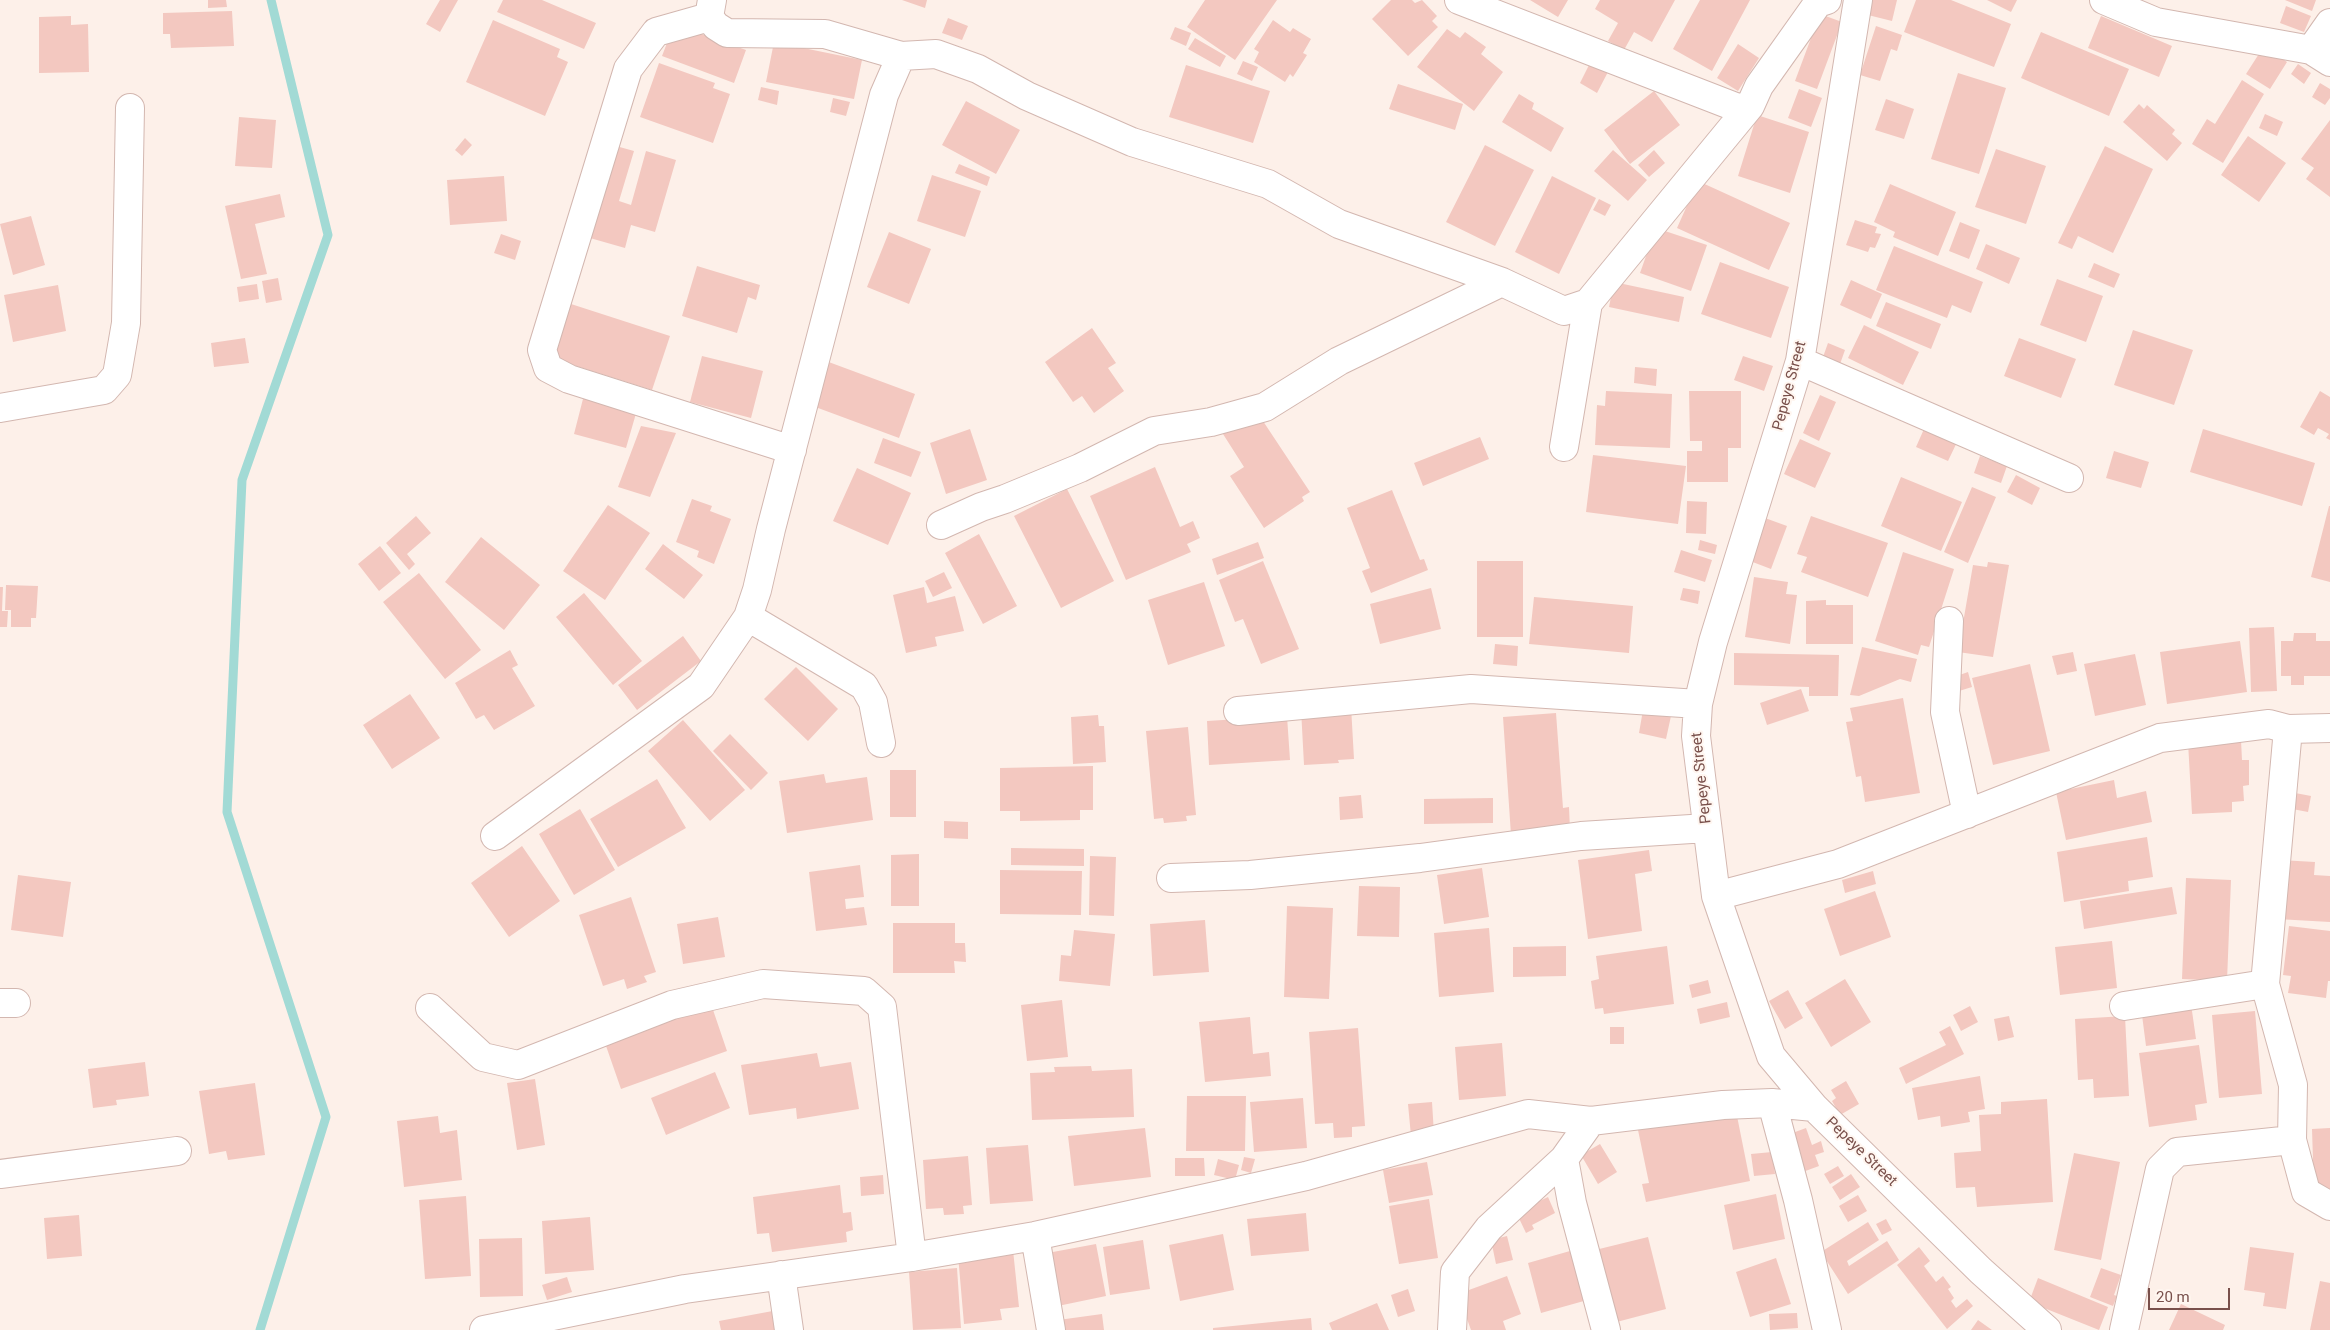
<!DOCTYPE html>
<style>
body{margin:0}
#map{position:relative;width:2330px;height:1330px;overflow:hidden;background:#fdf0e9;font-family:Roboto,sans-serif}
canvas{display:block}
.scale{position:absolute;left:2148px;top:1288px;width:82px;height:22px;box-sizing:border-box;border:2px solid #79504b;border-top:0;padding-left:6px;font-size:15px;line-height:18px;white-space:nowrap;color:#79504b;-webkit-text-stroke:4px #fff6f0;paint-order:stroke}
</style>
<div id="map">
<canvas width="2330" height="1330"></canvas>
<div class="scale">20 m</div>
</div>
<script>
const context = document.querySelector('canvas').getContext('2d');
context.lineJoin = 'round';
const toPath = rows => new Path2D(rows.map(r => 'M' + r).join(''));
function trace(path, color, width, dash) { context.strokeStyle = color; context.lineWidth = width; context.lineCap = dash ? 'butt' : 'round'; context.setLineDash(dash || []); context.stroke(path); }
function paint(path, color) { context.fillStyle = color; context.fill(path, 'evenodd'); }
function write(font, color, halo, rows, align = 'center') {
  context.font = font + ' Roboto,sans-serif'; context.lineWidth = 4; context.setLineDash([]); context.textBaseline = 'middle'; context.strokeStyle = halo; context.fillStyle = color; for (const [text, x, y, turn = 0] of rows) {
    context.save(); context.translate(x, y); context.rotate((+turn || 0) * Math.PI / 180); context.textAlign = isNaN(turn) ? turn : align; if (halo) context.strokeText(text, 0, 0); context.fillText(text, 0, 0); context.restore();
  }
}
const stream = toPath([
 [260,1330,326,1117,227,812,242,480,328,235,271,0]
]);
const building = toPath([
 [208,0,226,0,227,7,208,8],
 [440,0,458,0,440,32,426,24],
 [503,0,542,0,596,23,584,49,497,12],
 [902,0,927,0,925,8],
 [1205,0,1277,0,1235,60,1187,27],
 [1391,0,1412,0,1415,3,1422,0,1437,16,1432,21,1438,27,1408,56,1372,19],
 [1530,0,1568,0,1558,17],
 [1600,0,1675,0,1652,42,1634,32,1624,50,1608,41,1618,23,1595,9],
 [1700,0,1750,0,1712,71,1673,49],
 [1872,0,1897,0,1892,21,1868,15],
 [1916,0,1951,0,2011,24,1994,67,1904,32],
 [1987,0,2017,0,2011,12],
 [2285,0,2316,0,2312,11],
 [2286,6,2311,16,2304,32,2280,23],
 [232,11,234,46,171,48,170,34,163,34,163,13],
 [1820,14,1842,22,1817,89,1795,81],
 [71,16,71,25,88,24,89,72,39,73,39,17],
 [2101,16,2172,46,2159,77,2088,48],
 [948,18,968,26,962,40,942,33],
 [493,20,560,49,557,57,568,62,545,116,466,82],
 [1273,20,1290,32,1293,28,1311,39,1303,53,1307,55,1293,77,1290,74,1285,82,1254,62,1259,52,1254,49],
 [1876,26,1902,35,1897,51,1891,49,1880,81,1860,75],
 [1175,27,1191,33,1186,46,1170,39],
 [1447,29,1460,38,1465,32,1486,47,1481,54,1503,72,1474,111,1417,67],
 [672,30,679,30,694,36,696,32,746,50,734,83,662,56],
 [2041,32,2129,69,2109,116,2021,78],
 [1195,38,1226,56,1220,67,1188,49],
 [774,42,862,60,854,99,766,82],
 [1738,44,1759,58,1738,91,1717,78],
 [2264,46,2287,62,2270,89,2246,74],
 [1243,61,1258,67,1252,81,1237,74],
 [1591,61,1609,70,1597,93,1580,83],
 [659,63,715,83,713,88,730,94,713,143,640,117],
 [2298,64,2311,73,2304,84,2291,74],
 [1186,65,1270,91,1253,143,1169,117],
 [1958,73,2006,88,1979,174,1931,159],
 [2242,80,2264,94,2223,163,2192,144,2207,119,2215,124],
 [2320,83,2330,89,2330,98,2325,105,2312,97],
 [1398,84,1463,104,1455,130,1389,109],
 [761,87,779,91,777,105,758,100],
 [1799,89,1822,98,1811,127,1788,118],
 [1654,91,1680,125,1630,164,1604,130],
 [1519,94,1534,103,1532,109,1564,128,1551,152,1502,122],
 [833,98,850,102,846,116,830,112],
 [1886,99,1914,109,1904,139,1875,130],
 [966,101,1020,130,996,174,942,145],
 [2139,104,2144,109,2147,105,2175,130,2172,134,2182,143,2167,161,2123,122],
 [2265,114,2283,122,2277,136,2259,128],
 [1757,115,1809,132,1790,193,1738,176],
 [239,117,276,120,272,168,235,166],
 [2330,120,2330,197,2306,179,2314,168,2301,159],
 [2248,136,2286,163,2259,202,2221,175],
 [465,138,472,145,462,156,455,150],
 [1485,145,1534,170,1495,246,1446,222],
 [616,146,634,151,619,201,631,205,646,151,676,160,655,232,631,225,625,248,590,238],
 [2105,146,2153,169,2113,253,2078,236,2072,249,2058,243],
 [1996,149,2046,166,2026,224,1975,207],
 [1613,150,1647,180,1628,201,1594,171],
 [1654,150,1665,163,1649,177,1638,165],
 [959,164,990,177,987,186,955,173],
 [932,175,981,191,965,237,917,221],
 [504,176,507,221,450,225,447,180],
 [1552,176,1596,198,1559,274,1515,252],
 [1698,181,1790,223,1769,270,1677,228],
 [1890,184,1956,212,1938,256,1893,237,1895,232,1874,222],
 [280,194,285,217,255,224,267,274,241,279,225,206],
 [1599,199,1611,205,1605,216,1593,210],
 [31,216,45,265,13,275,0,224],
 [1855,220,1877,227,1875,233,1881,234,1875,248,1870,247,1868,252,1846,245],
 [1960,222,1980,230,1969,259,1949,251],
 [1656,228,1707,245,1691,291,1640,273],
 [889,232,931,249,909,304,867,287],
 [501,234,521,241,515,260,494,253],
 [1986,244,2020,258,2009,284,1976,269],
 [1894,246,1983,282,1971,313,1952,305,1947,318,1876,290],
 [1720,262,1789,287,1771,338,1701,314],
 [2094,263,2120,274,2114,288,2088,277],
 [697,266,760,285,756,300,748,297,737,333,682,316],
 [278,278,282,300,266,303,262,281],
 [2057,279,2103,296,2086,342,2040,325],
 [1851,280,1882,294,1871,319,1840,305],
 [1614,282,1684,297,1679,322,1609,307],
 [257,284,259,299,239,302,237,287],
 [58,285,66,331,13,342,4,295],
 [1886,302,1941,324,1931,349,1876,326],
 [571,304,670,336,652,390,554,359],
 [1864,325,1919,352,1903,385,1848,358],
 [1092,328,1116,363,1108,368,1124,391,1094,413,1082,396,1073,402,1045,362],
 [2133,330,2193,350,2174,405,2114,385],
 [245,338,249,363,214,367,211,343],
 [2019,338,2076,359,2061,398,2004,376],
 [1828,343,1845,350,1840,364,1823,357],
 [702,356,763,371,751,418,690,402],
 [1743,356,1773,366,1764,391,1734,380],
 [826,361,915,394,899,438,810,405],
 [1635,367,1657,369,1656,386,1634,383],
 [1606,391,1672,394,1670,448,1595,445,1597,405,1605,406],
 [1689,391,1741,391,1741,448,1728,448,1728,482,1687,482,1687,451,1702,451,1702,441,1690,441],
 [2320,391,2330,397,2330,440,2326,438,2329,434,2318,428,2314,435,2300,427],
 [584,395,637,410,626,448,574,434],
 [1820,395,1836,402,1819,441,1803,433],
 [1257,412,1310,492,1302,497,1304,501,1264,528,1230,476,1244,467,1223,434],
 [641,426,676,433,650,497,618,487],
 [970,429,987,480,946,494,930,443],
 [1924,429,1959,438,1948,461,1916,447],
 [2203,429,2315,463,2302,506,2190,472],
 [1480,437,1489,459,1423,486,1414,463],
 [883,438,921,452,911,477,874,463],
 [1800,439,1831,453,1815,488,1784,474],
 [2114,451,2149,462,2141,488,2106,478],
 [1593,455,1686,466,1678,524,1586,512],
 [1980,456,2007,466,2001,483,1974,473],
 [1155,467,1180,527,1193,521,1200,538,1187,544,1191,552,1126,580,1090,496],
 [857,468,911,493,888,545,833,521],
 [2016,475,2040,488,2032,505,2007,492],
 [1901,477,1962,502,1941,551,1881,526],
 [1972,487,1996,497,1968,563,1944,552],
 [1067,489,1114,581,1061,608,1014,516],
 [1392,490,1420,560,1424,559,1428,570,1371,593,1362,571,1370,568,1347,508],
 [692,499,712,506,710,511,731,519,714,564,697,557,699,551,676,542],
 [1687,501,1707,502,1706,534,1686,533],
 [608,505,650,533,605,600,563,571],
 [2329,506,2330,506,2330,582,2311,577],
 [416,516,431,533,407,554,415,564,409,570,386,543],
 [1811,516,1888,543,1868,597,1801,572,1807,557,1797,554],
 [1765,518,1787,526,1771,569,1750,561],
 [979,534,1017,606,983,624,945,553],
 [481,537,540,585,504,630,445,582],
 [1700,540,1717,545,1715,554,1698,550],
 [1258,542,1264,558,1217,575,1212,559],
 [663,544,703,575,684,599,645,569],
 [380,546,401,573,379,591,358,564],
 [1681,550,1712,560,1705,582,1674,572],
 [1903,552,1954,569,1929,647,1921,645,1918,655,1875,641],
 [1263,561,1299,649,1261,664,1243,619,1235,622,1219,580],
 [1477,561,1523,561,1523,637,1477,637],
 [1988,562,2009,565,1993,657,1958,652,1973,565,1987,567],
 [944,572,952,588,933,597,925,581],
 [419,573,481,650,445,679,383,602],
 [1754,577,1788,582,1786,594,1797,595,1790,644,1745,637],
 [1204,582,1225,646,1168,665,1148,600],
 [6,585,38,586,36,618,31,618,31,627,11,627,11,610,5,610],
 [0,587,3,587,2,611,8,611,7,627,0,627],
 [924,587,927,603,955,596,964,631,935,637,937,646,906,653,893,595],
 [1431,588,1441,629,1380,644,1370,604],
 [1683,588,1700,591,1698,604,1680,600],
 [584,593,642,661,613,685,556,617],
 [1534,597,1633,606,1629,653,1529,644],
 [1826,600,1826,605,1853,605,1853,644,1806,644,1806,601],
 [2274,627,2277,691,2251,692,2249,628],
 [2294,633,2316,633,2316,641,2330,641,2330,676,2304,676,2304,685,2291,685,2291,676,2281,676,2281,641,2293,641],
 [683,636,701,661,637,710,618,685],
 [2240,641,2247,692,2167,704,2160,652],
 [1495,644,1518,646,1517,666,1493,664],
 [1862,647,1917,659,1911,682,1900,679,1859,696,1850,695],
 [510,650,518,665,512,668,535,706,494,730,484,715,476,719,455,683],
 [2073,652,2077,671,2057,675,2052,656],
 [1734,653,1839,655,1838,696,1809,696,1809,687,1734,685],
 [2135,654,2146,705,2095,716,2084,664],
 [2030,664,2050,751,1993,765,1972,678],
 [796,667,838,709,808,741,764,699],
 [1968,672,1972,687,1959,691,1954,677],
 [1801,689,1809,711,1767,725,1760,703],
 [410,694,440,738,392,769,363,725],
 [1903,698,1920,793,1865,802,1861,776,1856,777,1846,722,1853,721,1850,708],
 [1351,706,1354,759,1338,760,1339,763,1304,765,1301,709],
 [1643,710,1671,716,1666,739,1639,733],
 [1556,713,1563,808,1569,807,1570,830,1511,835,1503,717],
 [1098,715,1099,726,1104,726,1106,762,1073,764,1071,717],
 [1287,716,1290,760,1209,765,1207,721],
 [683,720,745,790,710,821,648,751],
 [1188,727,1196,815,1186,816,1187,821,1164,823,1163,818,1154,819,1146,731],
 [730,734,768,773,751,790,713,751],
 [2241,740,2242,760,2249,760,2249,785,2243,786,2244,801,2232,802,2232,812,2192,814,2188,742],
 [1093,766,1093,810,1080,810,1080,820,1020,821,1020,811,1000,811,1000,768],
 [890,770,916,770,916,817,890,817],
 [824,774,826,783,867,777,873,820,787,833,779,781],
 [657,779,686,828,618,867,590,819],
 [2114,780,2117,798,2146,791,2152,822,2066,840,2056,792],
 [2290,792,2311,796,2308,812,2287,808],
 [1361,795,1363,818,1340,820,1339,797],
 [1493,798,1493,823,1424,824,1424,799],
 [580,809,615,870,574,895,539,834],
 [944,821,968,822,968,839,944,838],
 [2147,837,2153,877,2128,881,2129,891,2064,902,2057,852],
 [522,846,560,901,509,937,471,883],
 [1011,848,1084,849,1084,866,1011,865],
 [1649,850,1652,871,1635,874,1642,931,1588,939,1578,860],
 [919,854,919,906,891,906,891,855],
 [1090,856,1116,857,1114,916,1089,915],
 [2280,860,2315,862,2314,875,2330,876,2330,922,2277,919],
 [860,865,864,897,845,899,846,909,864,907,867,925,816,931,809,872],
 [1482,868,1489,917,1444,924,1437,875],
 [1000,870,1082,871,1081,915,1000,914],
 [1873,871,1876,884,1845,893,1842,880],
 [18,875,71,882,63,937,11,930],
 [2186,878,2231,880,2227,981,2182,979],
 [1359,886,1400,887,1399,937,1357,936],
 [2172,887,2177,914,2084,929,2080,901],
 [1875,891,1891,937,1840,956,1824,909],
 [631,897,656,972,644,976,647,982,627,989,624,979,603,986,579,915],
 [1287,906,1333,908,1329,999,1284,997],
 [718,917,725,957,683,964,677,924],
 [1205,920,1209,972,1153,976,1150,924],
 [893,923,955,923,955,943,965,943,966,962,954,961,955,973,893,973],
 [2289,926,2330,931,2330,981,2328,981,2326,998,2288,993,2291,976,2283,975],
 [1489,928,1494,992,1439,997,1434,933],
 [1074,930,1115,934,1110,986,1059,981,1061,955,1071,956],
 [2112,941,2117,988,2060,995,2055,947],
 [1566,946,1566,976,1513,977,1513,947],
 [1667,946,1674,1004,1604,1014,1603,1008,1595,1009,1591,981,1599,979,1596,956],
 [1845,979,1871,1022,1831,1047,1805,1003],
 [1708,980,1711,993,1692,998,1689,985],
 [1788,990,1803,1018,1785,1029,1769,1001],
 [1062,1000,1068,1057,1027,1061,1021,1005],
 [1727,1002,1730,1017,1700,1024,1697,1009],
 [711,1004,727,1051,621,1089,605,1043],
 [2191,1004,2196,1039,2146,1046,2142,1015],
 [1970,1006,1978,1022,1961,1031,1953,1015],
 [2255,1011,2262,1094,2219,1098,2212,1015],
 [2009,1016,2014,1037,1998,1041,1994,1019],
 [2125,1016,2129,1096,2094,1098,2093,1079,2078,1080,2075,1019],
 [1250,1017,1253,1054,1269,1052,1271,1076,1205,1082,1199,1022],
 [1950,1026,1964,1054,1906,1084,1899,1068,1946,1045,1939,1032],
 [1610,1027,1624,1027,1624,1044,1610,1044],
 [1358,1028,1365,1126,1352,1127,1352,1137,1334,1138,1333,1123,1315,1124,1309,1032],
 [1502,1043,1506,1096,1459,1100,1455,1047],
 [2199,1045,2207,1103,2195,1105,2197,1120,2149,1127,2139,1053],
 [817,1053,820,1067,851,1062,859,1109,797,1119,796,1108,749,1115,741,1065],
 [145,1062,149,1096,116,1100,117,1105,93,1108,88,1069],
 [1091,1066,1092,1071,1132,1069,1134,1117,1032,1120,1030,1073,1055,1072,1054,1067],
 [715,1072,730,1108,666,1135,651,1098],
 [1980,1076,1985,1109,1968,1112,1970,1122,1941,1127,1940,1116,1918,1120,1912,1088],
 [535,1079,545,1145,517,1150,507,1083],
 [1846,1081,1859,1104,1840,1115,1832,1101,1836,1098,1831,1090],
 [255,1083,265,1155,228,1160,226,1151,209,1154,199,1091],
 [1187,1096,1246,1096,1245,1151,1186,1151],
 [1303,1098,1307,1148,1254,1152,1250,1102],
 [2047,1099,2053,1202,1977,1207,1975,1187,1956,1188,1954,1153,1981,1151,1979,1115,2001,1114,2001,1102],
 [1432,1102,1434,1134,1411,1136,1408,1104],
 [1736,1111,1750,1181,1646,1202,1642,1184,1649,1183,1638,1130],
 [438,1116,440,1133,457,1130,462,1180,404,1187,397,1121],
 [1145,1128,1151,1177,1074,1186,1068,1136],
 [1806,1128,1812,1145,1821,1141,1824,1152,1815,1155,1819,1166,1800,1173,1787,1135],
 [2330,1128,2330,1192,2314,1192,2312,1129],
 [1600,1144,1617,1172,1598,1184,1581,1155],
 [1028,1145,1033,1201,990,1204,986,1148],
 [1772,1152,1775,1174,1754,1176,1751,1154],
 [2074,1153,2120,1162,2101,1260,2054,1250],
 [968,1156,972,1205,963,1206,964,1214,944,1215,943,1208,926,1209,923,1160],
 [1244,1157,1255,1159,1251,1173,1241,1170],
 [1175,1158,1204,1158,1205,1176,1175,1176],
 [1218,1159,1239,1165,1235,1180,1214,1175],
 [1427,1162,1433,1195,1389,1203,1383,1170],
 [1838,1166,1844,1176,1830,1184,1824,1174],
 [1851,1174,1860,1187,1840,1200,1832,1187],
 [883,1175,884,1194,861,1196,860,1177],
 [840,1185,843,1213,851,1212,853,1230,846,1232,847,1242,772,1252,769,1233,757,1234,753,1197],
 [1776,1194,1785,1239,1733,1250,1724,1205],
 [1858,1195,1867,1211,1848,1222,1839,1206],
 [466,1196,471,1276,425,1279,419,1200],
 [1548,1197,1555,1213,1532,1225,1534,1229,1526,1233,1516,1212],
 [1429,1199,1438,1258,1399,1264,1389,1206],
 [1306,1213,1309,1251,1251,1256,1247,1219],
 [79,1215,82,1256,47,1259,44,1218],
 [590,1217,594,1270,545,1274,542,1221],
 [1886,1219,1892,1230,1882,1235,1876,1224],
 [1868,1222,1879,1240,1847,1261,1849,1266,1887,1241,1899,1260,1848,1294,1821,1252],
 [1223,1234,1234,1290,1180,1301,1169,1245],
 [1507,1236,1513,1260,1496,1264,1491,1240],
 [1648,1237,1666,1309,1609,1324,1591,1251],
 [522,1238,523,1296,480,1297,479,1239],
 [1143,1240,1150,1289,1110,1295,1103,1247],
 [1096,1244,1106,1296,1053,1307,1042,1254],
 [1919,1247,1930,1261,1924,1266,1936,1282,1943,1276,1951,1287,1948,1289,1954,1298,1951,1301,1956,1308,1967,1299,1973,1306,1947,1329,1897,1265],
 [2250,1247,2294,1253,2286,1309,2263,1306,2265,1293,2244,1290],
 [1577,1249,1591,1299,1541,1313,1528,1263],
 [1013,1250,1019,1307,1000,1309,1002,1320,964,1324,958,1255],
 [1776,1258,1791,1304,1750,1317,1736,1272],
 [957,1268,961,1328,913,1330,909,1272],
 [2101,1268,2121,1275,2114,1295,2117,1296,2113,1306,2090,1297],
 [1507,1276,1521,1314,1503,1321,1506,1330,1471,1330,1458,1294],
 [567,1277,572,1292,547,1300,542,1285],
 [2038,1278,2108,1307,2099,1330,2029,1302],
 [2320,1281,2330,1283,2330,1330,2310,1330],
 [1408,1289,1415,1311,1398,1317,1391,1295],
 [1377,1303,1389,1330,1332,1330,1329,1323],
 [2181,1304,2225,1325,2223,1330,2169,1330],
 [778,1310,781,1330,721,1330,719,1321],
 [1797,1313,1798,1328,1770,1330,1769,1314],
 [1102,1314,1104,1330,1053,1330,1051,1321],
 [1311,1318,1312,1330,1213,1330,1213,1328],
 [1978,1320,1992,1330,1971,1330]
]);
const minor = toPath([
 [712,0,709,17,716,26,727,33,825,34,901,56,936,54,978,69,1027,96,1132,142,1268,184,1339,224,1502,282,1564,311,1588,303,1750,106],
 [1459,0,1738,108,1750,106,1759,86,1818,3,1827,0],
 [1858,0,1800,361,1713,642,1698,704,1696,736,1716,896,1771,1056,1814,1107,1981,1271,2047,1330],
 [2104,0,2156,22,2311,50,2330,62],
 [709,17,656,32,628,69,542,350,548,368,569,379,792,450],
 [2311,50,2330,23],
 [1800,361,2069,478],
 [0,408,104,390,117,375,126,323,130,108],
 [1564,447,1588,303],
 [941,525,981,507,1005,499,1080,468,1154,431,1211,422,1265,407,1339,361,1502,282],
 [748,617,864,686,873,702,881,743],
 [1949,621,1945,712,1967,814],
 [1238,711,1471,689,1698,704],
 [2288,729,2265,984,2293,1085,2292,1140,2306,1192,2330,1206],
 [495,836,701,686,748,617,757,590,771,529,884,95,901,56],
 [1171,878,1250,875,1420,858,1581,836,1707,828],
 [1716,896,1838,864,2160,738,2269,724,2288,729,2330,728],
 [0,1003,16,1003],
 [2124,1006,2265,984],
 [430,1008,483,1057,518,1065,672,1005,763,984,864,991,882,1007,912,1257],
 [1772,1103,1798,1200,1827,1330],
 [1591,1121,1564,1159,1572,1203,1606,1330],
 [0,1174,177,1151],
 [1035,1236,1051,1330],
 [781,1275,789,1330],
 [484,1330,685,1289,912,1257,1035,1236,1306,1176,1528,1114,1591,1121,1723,1105,1772,1103,1814,1107],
 [1452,1330,1455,1272,1489,1228,1564,1159],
 [2124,1330,2160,1169,2177,1152,2292,1140]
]);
const streetNames = [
 ["Pepeye Street",1790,386,-75],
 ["Pepeye Street",1702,778,-96],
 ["Pepeye Street",1861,1152,44]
];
trace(stream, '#a2dad5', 9);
paint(building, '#f3c8c0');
trace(minor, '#d3b7b0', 30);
trace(minor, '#fff', 28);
write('15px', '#79504b', '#fff6f0', streetNames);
</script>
